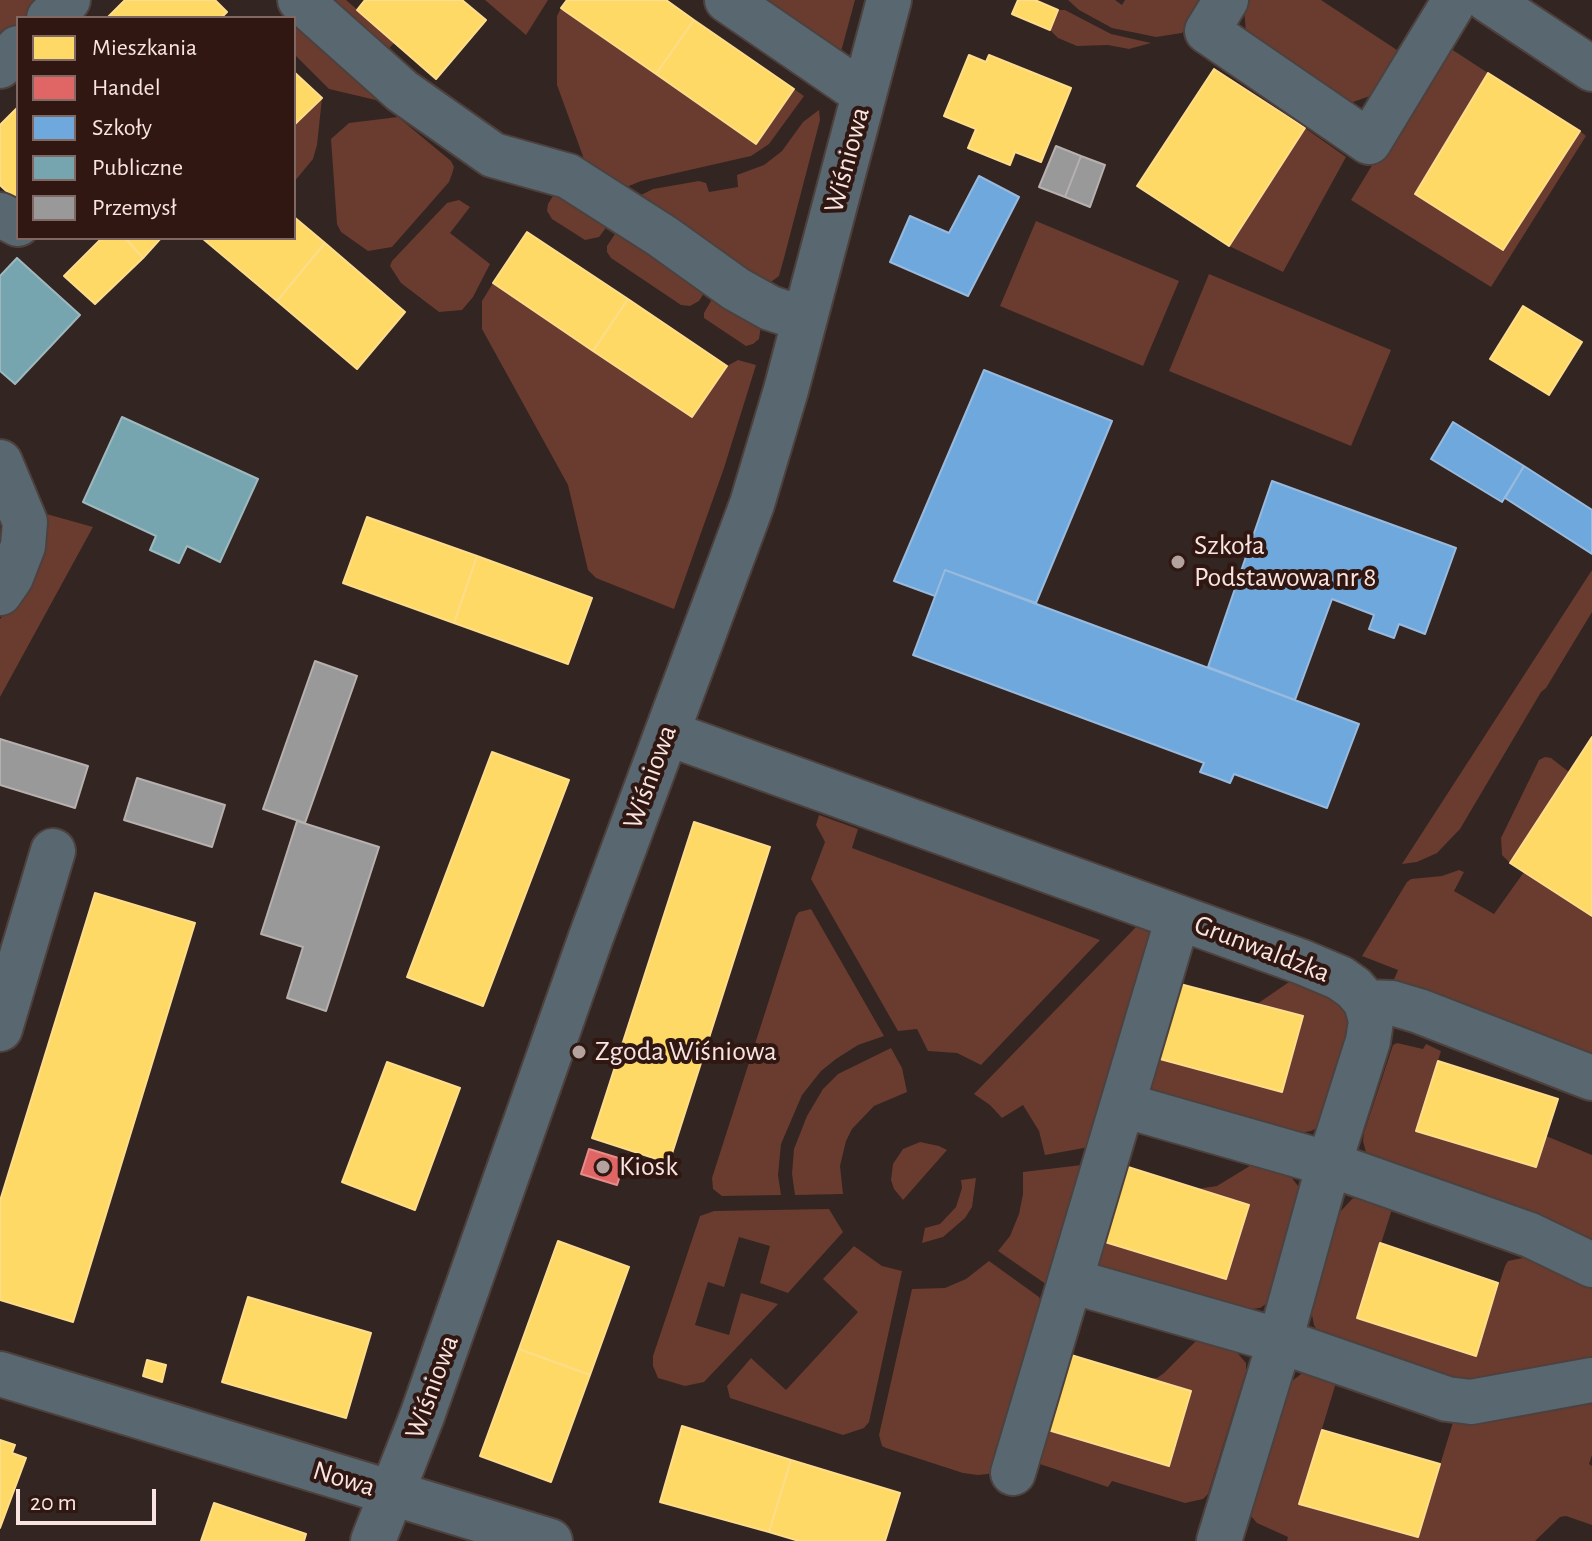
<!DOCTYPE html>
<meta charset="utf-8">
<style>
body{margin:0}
#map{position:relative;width:1592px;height:1541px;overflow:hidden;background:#332521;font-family:"Alegreya Sans",sans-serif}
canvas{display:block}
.legend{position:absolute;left:16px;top:16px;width:280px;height:224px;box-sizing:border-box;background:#301711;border:2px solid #806964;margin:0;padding:10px 14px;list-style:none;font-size:24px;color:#f8e5e1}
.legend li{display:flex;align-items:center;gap:16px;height:40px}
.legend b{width:40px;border:2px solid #806964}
.scale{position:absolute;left:16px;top:1489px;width:140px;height:36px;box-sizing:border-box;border:4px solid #f8e5e1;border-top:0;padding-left:10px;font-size:24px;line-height:28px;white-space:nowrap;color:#f8e5e1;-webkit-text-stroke:6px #301711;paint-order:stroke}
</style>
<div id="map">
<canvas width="1592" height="1541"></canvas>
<ul class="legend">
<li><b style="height:22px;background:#ffd966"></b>Mieszkania</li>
<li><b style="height:22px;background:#e06666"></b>Handel</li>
<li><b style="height:22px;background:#6fa8dc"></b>Szkoły</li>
<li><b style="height:22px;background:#76a5af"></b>Publiczne</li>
<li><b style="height:22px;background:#999"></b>Przemysł</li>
</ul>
<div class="scale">20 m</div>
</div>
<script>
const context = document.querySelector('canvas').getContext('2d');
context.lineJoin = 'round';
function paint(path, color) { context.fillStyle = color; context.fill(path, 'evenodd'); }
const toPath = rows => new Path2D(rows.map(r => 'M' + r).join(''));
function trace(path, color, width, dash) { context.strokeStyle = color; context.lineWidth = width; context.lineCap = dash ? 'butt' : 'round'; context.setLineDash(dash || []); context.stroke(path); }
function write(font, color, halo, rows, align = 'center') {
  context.font = font + ' "Alegreya Sans",sans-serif'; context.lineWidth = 8; context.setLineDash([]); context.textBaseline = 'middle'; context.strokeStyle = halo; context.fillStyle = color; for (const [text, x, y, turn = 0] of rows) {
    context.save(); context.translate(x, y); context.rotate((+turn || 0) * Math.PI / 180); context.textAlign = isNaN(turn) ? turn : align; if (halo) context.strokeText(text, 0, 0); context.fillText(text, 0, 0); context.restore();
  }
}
const green = toPath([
 [0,0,43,0,26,18,18,18,18,26,0,45],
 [317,0,346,0,395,42,381,57],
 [485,0,548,0,526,35],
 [748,0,855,0,839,59],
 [1068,0,1115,0,1122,5,1125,0,1205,0,1182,33,1156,37,1112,28,1079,10],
 [1249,0,1321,0,1400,52,1373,95,1350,103,1246,33,1244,9],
 [561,8,756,144,794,89,804,96,769,144,751,156,641,181,617,191,588,170,557,85,557,16],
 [1058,10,1065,10,1111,34,1151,43,1129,49,1108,45,1077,46,1058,38,1050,30],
 [294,18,401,106,329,89,294,54],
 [1445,45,1488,73,1415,194,1503,250,1580,131,1586,136,1491,287,1351,200],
 [322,98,317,145,313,159,294,182,294,125],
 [819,110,820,120,784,258,779,276,768,284,637,197,653,189,699,181,706,183,709,192,738,187,737,175,764,165,782,151,803,122],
 [398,117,451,161,454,167,452,174,449,182,392,247,368,251,341,232,337,224,331,139,349,123],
 [1305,128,1346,157,1283,272,1229,246],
 [556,191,608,225,599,237,585,240,552,219,547,211,548,204],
 [459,200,470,207,450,233,490,264,473,297,462,310,439,312,401,283,390,266,392,261,447,203],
 [1036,221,1179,281,1143,366,1000,306],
 [617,231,708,287,699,301,690,306,681,305,611,258,607,252,607,246],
 [1209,274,1391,350,1351,446,1169,371],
 [493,283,692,417,727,366,738,360,756,365,724,468,674,609,596,578,588,570,568,485,482,329,482,301],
 [715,294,761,326,759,339,753,344,746,346,704,318,704,313],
 [43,513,93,527,0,697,0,619,14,602],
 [1592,570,1592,612,1546,688,1541,692,1460,829,1437,853,1417,862,1402,864],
 [1545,757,1551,758,1569,772,1510,863,1502,855,1501,838,1539,760],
 [819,815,858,829,852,848,1100,940,981,1065,957,1053,928,1051,917,1029,898,1031,811,879,825,842,816,825],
 [1459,870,1464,872,1454,891,1494,914,1524,872,1592,915,1592,1065,1430,999,1432,992,1422,987,1419,993,1392,984,1398,970,1362,956,1407,882,1411,879,1442,876],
 [811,909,884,1036,858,1045,836,1059,821,1071,802,1095,781,1144,778,1175,781,1195,722,1196,713,1189,712,1178,796,916,799,912],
 [1136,927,1157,935,1095,1146,1045,1155,1039,1131,1023,1105,1002,1118,990,1105,974,1094],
 [1289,982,1329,996,1342,1005,1352,1025,1319,1127,1311,1131,1299,1133,1138,1086,1180,984,1161,1058,1303,1017,1257,1004],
 [1397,1043,1423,1049,1426,1044,1441,1051,1416,1131,1536,1167,1546,1136,1592,1155,1592,1252,1369,1164,1363,1141,1364,1133,1393,1045],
 [891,1048,902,1068,907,1092,874,1106,852,1129,846,1141,840,1166,843,1194,795,1195,792,1174,794,1149,807,1116,823,1089,838,1074],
 [920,1142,939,1146,947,1150,903,1200,894,1189,891,1180,893,1164,903,1149],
 [1117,1163,1128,1167,1105,1242,1225,1279,1248,1205,1197,1189,1217,1186,1253,1164,1292,1178,1298,1186,1299,1201,1266,1304,1260,1308,1251,1309,1217,1300,1213,1308,1091,1265],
 [1090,1164,1053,1289,998,1251,1010,1236,1019,1214,1023,1194,1023,1172],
 [976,1178,972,1207,965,1218,943,1237,922,1243,925,1228,940,1224,956,1207,962,1188,961,1180],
 [1360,1196,1393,1206,1357,1319,1475,1356,1505,1266,1508,1261,1537,1255,1592,1277,1592,1367,1472,1390,1317,1330,1314,1325,1311,1310,1340,1212,1352,1199],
 [829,1209,843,1232,788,1293,760,1283,770,1246,739,1237,724,1287,708,1282,695,1325,729,1335,741,1293,778,1304,704,1382,685,1386,658,1378,653,1366,653,1356,700,1216,714,1211],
 [854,1246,882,1266,902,1271,869,1422,864,1428,843,1435,730,1398,727,1386,751,1358,786,1390,858,1312,823,1279],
 [989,1261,1039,1297,1044,1307,994,1469,988,1474,978,1475,963,1473,886,1448,882,1446,879,1435,912,1289,945,1288,966,1279],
 [1197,1340,1205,1340,1234,1349,1246,1363,1246,1371,1208,1494,1203,1499,1185,1503,1112,1481,1108,1487,1037,1463,1048,1430,1170,1466,1191,1391,1148,1378,1157,1378,1164,1373],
 [1309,1373,1334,1382,1335,1386,1299,1504,1418,1537,1454,1419,1592,1391,1592,1455,1589,1464,1592,1466,1592,1525,1566,1516,1560,1517,1535,1541,1287,1541,1288,1537,1257,1523,1249,1514,1287,1385,1301,1374]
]);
const homes = toPath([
 [125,0,215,0,227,12,221,18,107,18,125,0],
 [365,0,462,0,486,20,436,79,357,10,365,0],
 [567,0,666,0,694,20,656,74,565,11,561,8,567,0],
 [1018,0,1035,0,1058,10,1050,30,1012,14,1018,0],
 [694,20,794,89,756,144,656,74,694,20],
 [969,55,986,62,989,55,1071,88,1041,162,1015,152,1010,165,968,148,976,129,944,116,969,55],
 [1214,69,1305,128,1229,246,1137,186,1214,69],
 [294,72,322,98,294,125,294,72],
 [1488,73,1580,131,1503,250,1415,194,1488,73],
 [18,107,18,202,0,185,0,125,18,107],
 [294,217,325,243,277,301,202,238,294,238,294,217],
 [527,232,628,299,593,351,493,283,527,232],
 [102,238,125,238,143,258,95,304,64,276,102,238],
 [125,238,161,238,143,258,125,238],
 [325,243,405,312,357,369,277,301,325,243],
 [628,299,727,366,692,417,593,351,628,299],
 [1523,306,1582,342,1549,395,1490,359,1523,306],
 [367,517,477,556,454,623,343,583,367,517],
 [477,556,592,598,568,664,454,623,477,556],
 [1592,737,1592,916,1510,863,1592,737],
 [492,752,569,780,483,1006,407,977,492,752],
 [694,822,770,847,669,1163,592,1138,694,822],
 [95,893,195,923,73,1322,0,1300,0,1201,95,893],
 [1180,984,1303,1016,1282,1092,1160,1059,1180,984],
 [1438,1061,1558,1099,1536,1167,1416,1131,1438,1061],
 [387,1062,460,1088,415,1210,342,1182,387,1062],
 [1128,1167,1249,1205,1226,1279,1105,1242,1128,1167],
 [558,1241,629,1267,590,1375,519,1349,558,1241],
 [1380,1243,1498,1283,1476,1356,1357,1318,1380,1243],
 [248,1297,371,1333,346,1418,222,1382,248,1297],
 [519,1349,590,1375,551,1482,480,1456,519,1349],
 [1071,1355,1191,1391,1169,1466,1048,1430,1071,1355],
 [147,1360,166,1365,162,1382,143,1376,147,1360],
 [682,1426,791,1460,769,1532,660,1502,682,1426],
 [1322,1430,1440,1464,1418,1537,1299,1504,1322,1430],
 [0,1440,15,1445,12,1453,26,1458,0,1528,0,1440],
 [791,1460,900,1493,885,1541,799,1541,769,1532,791,1460],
 [214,1503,306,1534,304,1541,201,1541,214,1503]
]);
const shops = toPath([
 [589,1149,625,1160,617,1185,581,1174,589,1149]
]);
const schools = toPath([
 [979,176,1019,197,968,296,890,262,910,216,949,233,979,176],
 [984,370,1112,421,1036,603,945,570,935,596,894,581,984,370],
 [1453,422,1524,466,1502,502,1431,459,1453,422],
 [1524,466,1592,510,1592,554,1505,498,1524,466],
 [1272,481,1456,548,1425,634,1399,624,1394,638,1369,629,1374,615,1332,599,1295,700,1208,667,1272,481],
 [945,570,1359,724,1327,808,1234,774,1230,783,1217,778,1200,772,1204,763,913,655,945,570]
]);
const public = toPath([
 [17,258,80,315,15,384,0,371,0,276,17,258],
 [122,417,258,479,220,562,187,546,179,563,150,550,156,536,83,502,122,417]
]);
const industry = toPath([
 [1056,146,1081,156,1065,197,1039,187,1056,146],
 [1081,156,1105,165,1090,207,1065,197,1081,156],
 [315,661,357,676,305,823,263,809,315,661],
 [0,739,88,766,75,808,0,785,0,739],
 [137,778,225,805,212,847,124,820,137,778],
 [297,821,379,847,326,1011,287,998,303,947,261,934,297,821]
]);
const minor = toPath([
 [300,0,402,91,493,155,568,176,662,236,736,289,770,308,804,319],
 [727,0,864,94],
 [1226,0,1207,31,1369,142,1455,0],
 [1488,0,1592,69],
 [49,18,68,0],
 [0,66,18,48],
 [0,215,18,224],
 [0,462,25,522,23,546,11,577,0,593],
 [667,733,1302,962,1340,978,1354,988,1366,1002,1371,1021,1368,1041,1329,1164,1280,1341,1219,1541],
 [1366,1002,1392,1003,1419,1011,1592,1078],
 [0,1029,53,851],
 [1123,1105,1329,1164,1530,1235,1592,1265],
 [1071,1281,1280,1341,1447,1399,1471,1402,1592,1380],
 [0,1374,550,1541],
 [1013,1473,1174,931],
 [373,1541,422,1416,591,937,752,504,786,390,889,0]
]);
const markers = [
 [1178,562,8,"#b3a29e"],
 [579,1052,8,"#b3a29e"],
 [603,1167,8,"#b3a29e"]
];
const streetNames = [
 ["Wiśniowa",847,160,-75],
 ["Wiśniowa",650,777,-70],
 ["Grunwaldzka",1262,949,21],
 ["Wiśniowa",432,1387,-70],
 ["Nowa",344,1479,17]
];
const poiNames = [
 ["Szkoła",1194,546],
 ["Podstawowa nr 8",1194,578],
 ["Zgoda Wiśniowa",595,1052],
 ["Kiosk",619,1167]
];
paint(green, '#6a3b2f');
paint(homes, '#ffd966');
trace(homes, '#fddd8b', 2);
paint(shops, '#e06666');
trace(shops, '#e78c8b', 2);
paint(schools, '#6fa8dc');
trace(schools, '#98bade', 2);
paint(public, '#76a5af');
trace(public, '#9db8be', 2);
paint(industry, '#999');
trace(industry, '#b6b0af', 2);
trace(minor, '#4d413e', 48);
trace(minor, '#596771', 44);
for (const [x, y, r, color] of markers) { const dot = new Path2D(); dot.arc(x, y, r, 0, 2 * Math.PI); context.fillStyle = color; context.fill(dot); trace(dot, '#301711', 3); }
write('28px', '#f8e5e1', '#301711', streetNames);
write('28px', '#f8e5e1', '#301711', poiNames, 'left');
</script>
